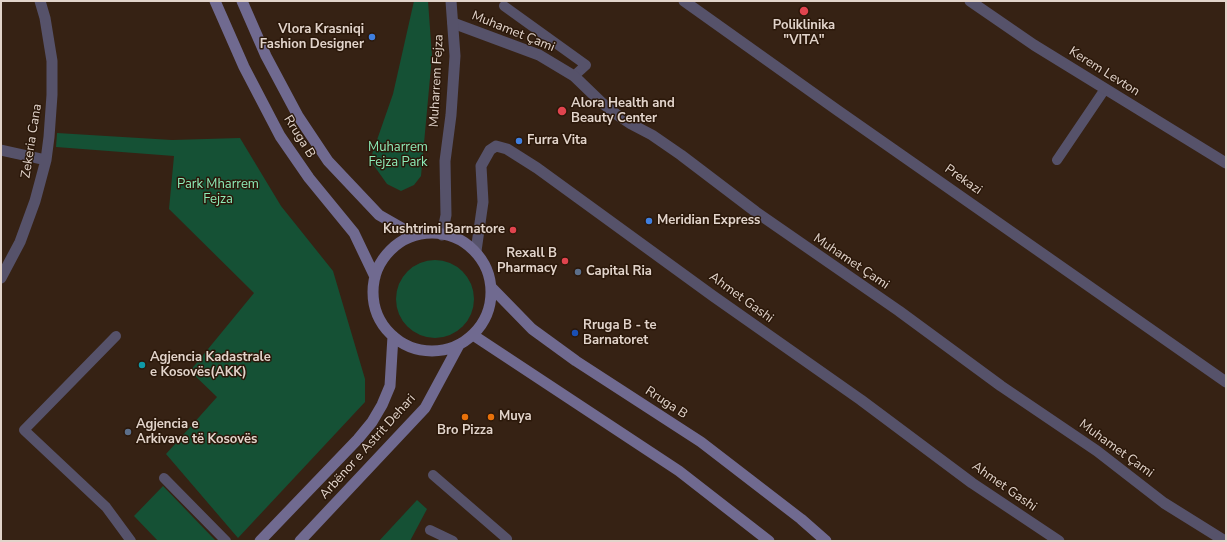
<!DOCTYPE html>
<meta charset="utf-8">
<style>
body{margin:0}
#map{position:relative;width:1227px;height:542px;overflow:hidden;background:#362214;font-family:"Nunito Sans",sans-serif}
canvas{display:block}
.frame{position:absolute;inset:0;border:2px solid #e2d4cb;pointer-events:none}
</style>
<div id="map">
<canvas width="1227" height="542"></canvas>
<div class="frame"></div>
</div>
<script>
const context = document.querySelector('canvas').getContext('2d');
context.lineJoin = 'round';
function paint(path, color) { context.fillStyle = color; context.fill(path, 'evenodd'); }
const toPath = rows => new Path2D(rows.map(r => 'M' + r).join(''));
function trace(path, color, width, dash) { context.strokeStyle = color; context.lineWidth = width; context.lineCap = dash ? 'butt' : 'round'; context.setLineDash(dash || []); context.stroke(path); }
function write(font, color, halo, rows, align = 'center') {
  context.font = font + ' "Nunito Sans",sans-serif'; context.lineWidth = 3; context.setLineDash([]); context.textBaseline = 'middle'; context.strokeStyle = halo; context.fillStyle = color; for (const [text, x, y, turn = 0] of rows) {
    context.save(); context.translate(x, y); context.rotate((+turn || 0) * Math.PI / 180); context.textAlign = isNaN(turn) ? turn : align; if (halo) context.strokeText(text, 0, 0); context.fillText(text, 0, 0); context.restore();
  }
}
const green = toPath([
 [414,1,428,1,432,56,421,176,414,185,401,191,387,184,370,160,393,94],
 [57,133,172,140,240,138,281,206,333,271,365,379,365,402,238,538,166,454,217,397,190,371,254,293,169,209,174,156,56,147],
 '396 299a39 39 0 1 1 78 0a39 39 0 1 1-78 0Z',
 [163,486,216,541,158,541,134,516],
 [417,500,427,509,410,541,379,541]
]);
const service = toPath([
 [504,6,586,65,574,76],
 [1057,160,1105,89],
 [116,336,24,430,106,507,131,541],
 [433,475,507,539,506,541],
 [164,478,226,541],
 [430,530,453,541]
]);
const minor = toPath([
 [684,1,837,110,1226,382],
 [970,1,1034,45,1226,163],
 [453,23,539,55,574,76,601,102,616,114,631,124,652,135,681,155,756,212,899,311,1001,386,1097,451,1164,503,1225,541],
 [1,150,46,160],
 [476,251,483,202,481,166,490,150,496,146,507,149,537,168,713,296,861,400,972,483,1059,541],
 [1,278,20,242,35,201,46,160,49,137,52,95,52,61,45,18,40,1]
]);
const tertiary = toPath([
 [442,235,446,215,445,161,451,115,455,56,451,1]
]);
const secondary = toPath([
 [215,1,244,67,280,136,309,178,354,233,375,277],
 [242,1,266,56,298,116,328,161,379,215,414,235],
 '373 292a59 59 0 1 1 118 0a59 59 0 1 1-118 0Z',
 [492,288,532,329,576,361,701,442,801,519,826,541],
 [473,335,679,471,769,541],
 [260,541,358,439,372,422,382,405,390,386,393,336],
 [300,541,425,408,459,345]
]);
const markers = [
 [804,11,5,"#e0444e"],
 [372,37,4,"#3f7fe0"],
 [562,111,5,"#e0444e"],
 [519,141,4,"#3f7fe0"],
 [649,221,4,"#3f7fe0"],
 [513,230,4,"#e0444e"],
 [565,261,4,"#e0444e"],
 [578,272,4,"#5c6f8a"],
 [575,333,4,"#1a4fb4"],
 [142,365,4,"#0f9aa8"],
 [465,417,4,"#e8710a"],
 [491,417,4,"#e8710a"],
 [128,432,4,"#5c6f8a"]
];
const poiNames = [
 ["Poliklinika",804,26,"center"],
 ["\"VITA\"",804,41,"center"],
 ["Vlora Krasniqi",364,30,"right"],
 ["Fashion Designer",364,45,"right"],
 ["Alora Health and",571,104],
 ["Beauty Center",571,119],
 ["Furra Vita",527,141],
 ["Meridian Express",657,221],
 ["Kushtrimi Barnatore",505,230,"right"],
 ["Rexall B",557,254,"right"],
 ["Pharmacy",557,269,"right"],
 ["Capital Ria",586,272],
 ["Rruga B - te",583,326],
 ["Barnatoret",583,341],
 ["Agjencia Kadastrale",150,358],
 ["e Kosovës(AKK)",150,373],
 ["Muya",499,417],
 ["Agjencia e",136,425],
 ["Arkivave të Kosovës",136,440],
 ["Bro Pizza",465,431,"center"]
];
const streetNames = [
 ["Muhamet Çami",513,32,22],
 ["Kerem Levton",1104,72,32],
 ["Muharrem Fejza",437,81,-87],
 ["Rruga B",299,137,58],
 ["Zekeria Cana",32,141,-81],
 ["Prekazi",963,180,35],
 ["Muhamet Çami",851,262,34],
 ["Ahmet Gashi",741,298,36],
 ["Rruga B",666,403,33],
 ["Arbënor e Astrit Dehari",368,447,-48],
 ["Muhamet Çami",1116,449,36],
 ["Ahmet Gashi",1004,487,35]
];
const parkNames = [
 ["Muharrem",398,148],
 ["Fejza Park",398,163],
 ["Park Mharrem",218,185],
 ["Fejza",218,200]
];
paint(green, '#155135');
trace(service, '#56526a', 10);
trace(minor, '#56526a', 11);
trace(tertiary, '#56526a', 11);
trace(secondary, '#706a90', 11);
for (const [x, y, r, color] of markers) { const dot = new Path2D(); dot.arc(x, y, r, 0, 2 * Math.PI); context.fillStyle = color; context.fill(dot); trace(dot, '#2b180a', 1.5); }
write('bold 13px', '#e2d4cb', '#2b180a', poiNames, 'left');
write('13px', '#e2d4cb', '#2b180a', streetNames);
write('13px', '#8decb8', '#2b180a', parkNames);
</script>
